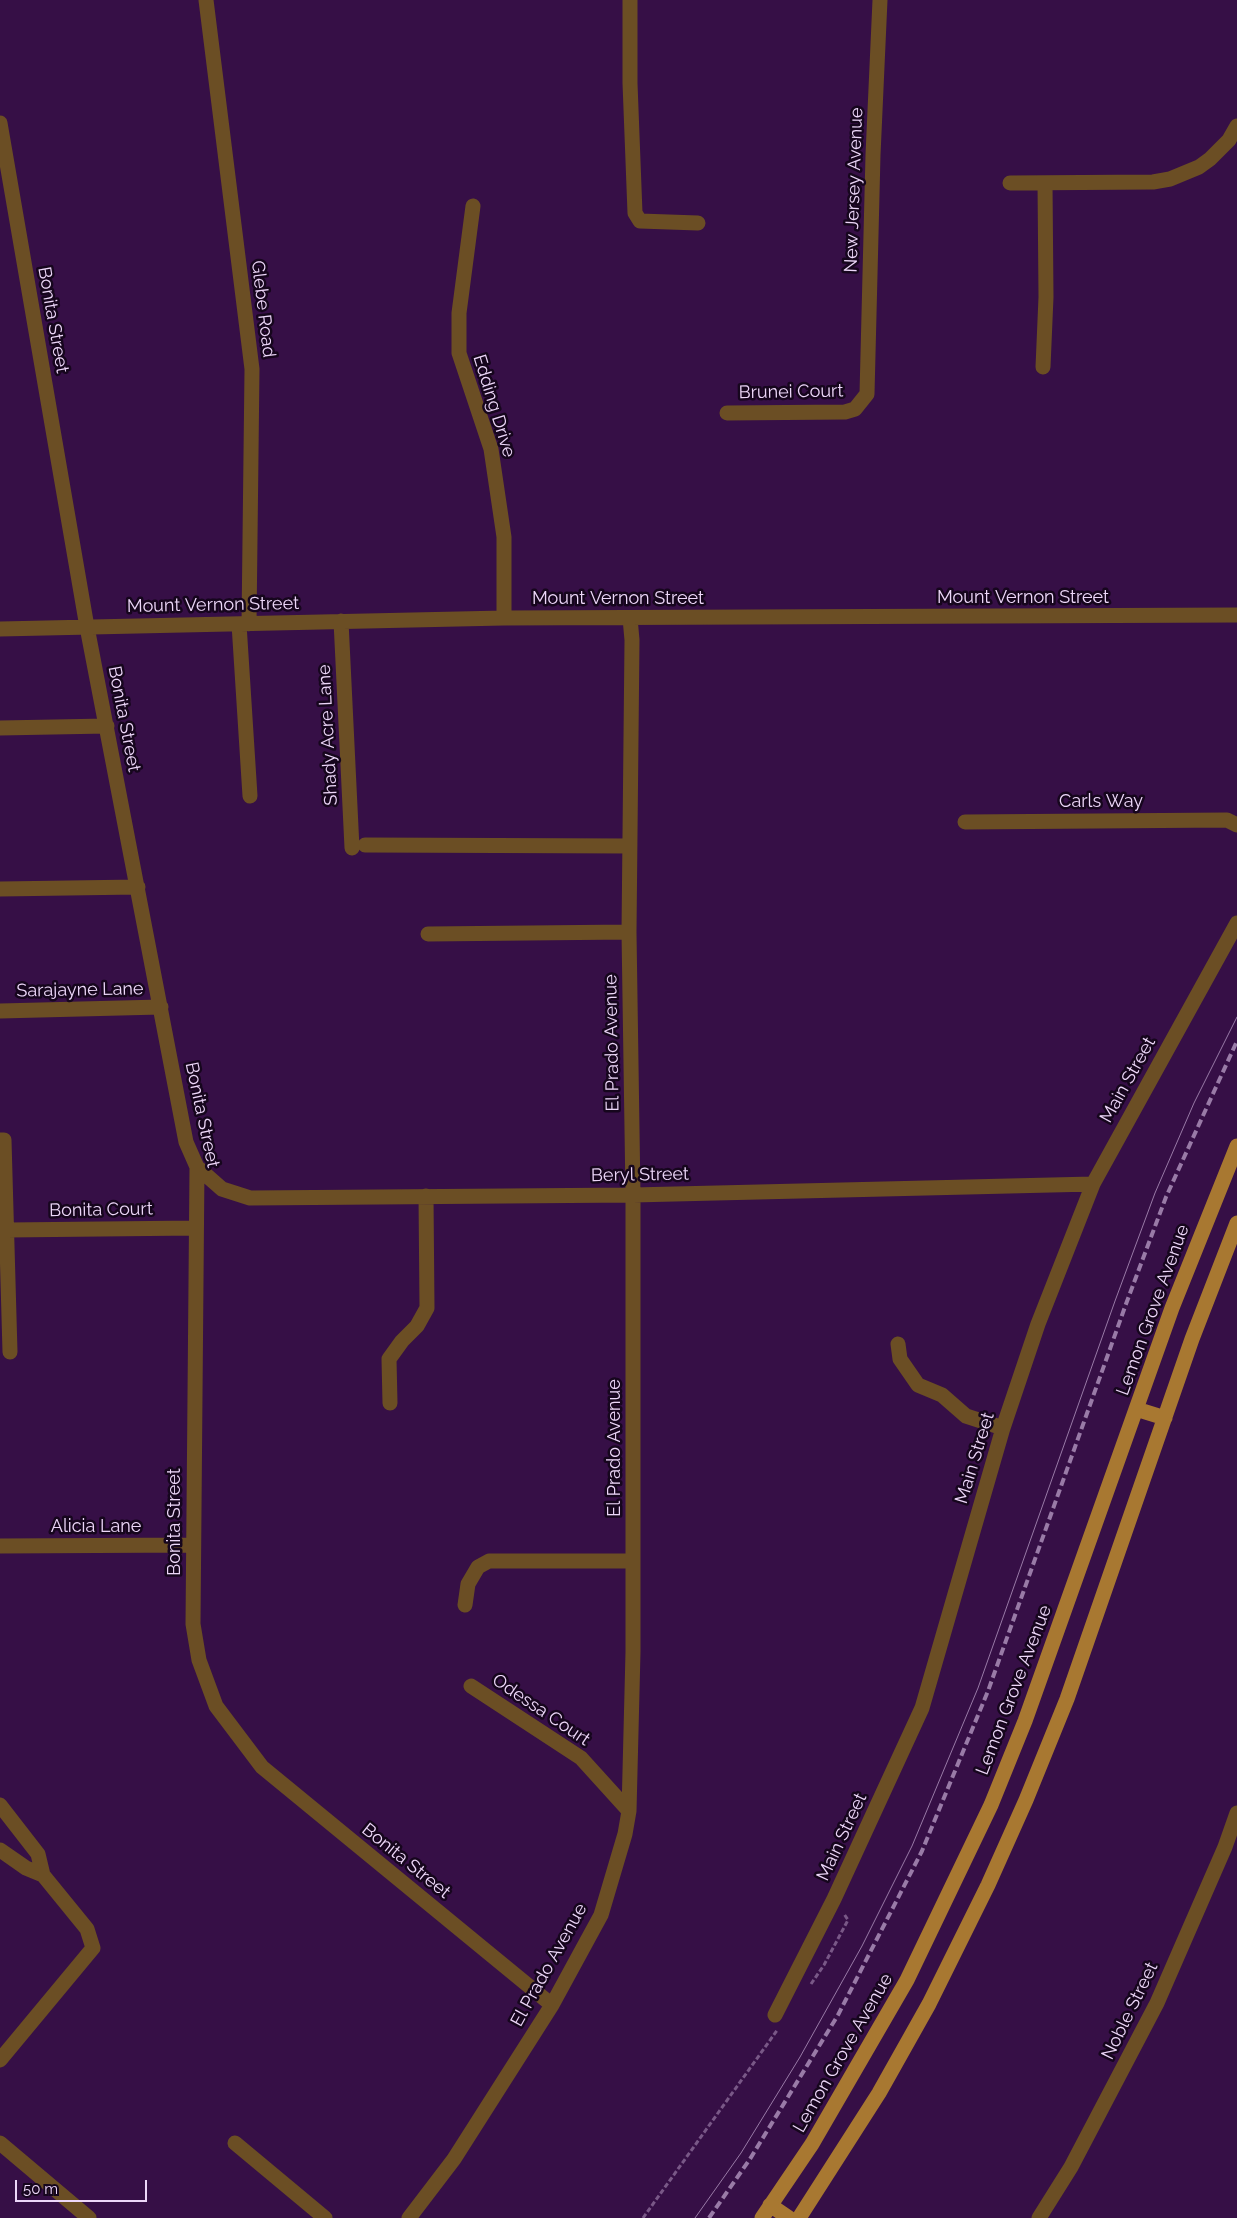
<!DOCTYPE html>
<style>
body{margin:0}
#map{position:relative;width:1237px;height:2218px;overflow:hidden;background:#360f46;font-family:Raleway,sans-serif}
canvas{display:block}
.scale{position:absolute;left:15px;top:2180px;width:132px;height:22px;box-sizing:border-box;border:2px solid #edd7f9;border-top:0;padding-left:6px;font-size:15px;line-height:18px;white-space:nowrap;color:#edd7f9;-webkit-text-stroke:4px #16061d;paint-order:stroke}
</style>
<div id="map">
<canvas width="1237" height="2218"></canvas>
<div class="scale">50 m</div>
</div>
<script>
const context = document.querySelector('canvas').getContext('2d');
context.lineJoin = 'round';
const toPath = rows => new Path2D(rows.map(r => 'M' + r).join(''));
function trace(path, color, width, dash) { context.strokeStyle = color; context.lineWidth = width; context.lineCap = dash ? 'butt' : 'round'; context.setLineDash(dash || []); context.stroke(path); }
function write(font, color, halo, rows, align = 'center') {
  context.font = font + ' Raleway,sans-serif'; context.lineWidth = 5; context.setLineDash([]); context.textBaseline = 'middle'; context.strokeStyle = halo; context.fillStyle = color; for (const [text, x, y, turn = 0] of rows) {
    context.save(); context.translate(x, y); context.rotate((+turn || 0) * Math.PI / 180); context.textAlign = isNaN(turn) ? turn : align; if (halo) context.strokeText(text, 0, 0); context.fillText(text, 0, 0); context.restore();
  }
}
const path = toPath([
 [811,1984,824,1965,848,1920,844,1914],
 [643,2218,778,2029]
]);
const minor = toPath([
 [206,0,252,369,249,624],
 [630,0,630,83,635,213,640,221,698,223],
 [0,123,87,627,186,1142,197,1167,193,1624,199,1660,216,1706,262,1767,552,2005],
 [1010,183,1153,182,1170,179,1199,167,1210,159,1229,140,1237,126],
 [473,206,459,313,459,353,491,449,504,537,504,618],
 [1043,367,1046,297,1045,183],
 [727,413,845,412,855,409,867,394,873,155,880,0],
 [341,621,352,848],
 [239,624,250,796],
 [0,629,504,618,1237,615],
 [0,728,107,726],
 [965,822,1227,820,1237,825],
 [365,845,629,846],
 [0,889,138,887],
 [428,934,629,932],
 [0,1011,161,1007],
 [0,1140,4,1140,10,1352],
 [197,1167,222,1189,250,1198,633,1195,1093,1184],
 [7,1230,196,1228],
 [898,1344,900,1359,918,1385,942,1395,966,1416,1003,1428],
 [390,1403,389,1359,402,1341,417,1326,427,1308,426,1196],
 [0,1546,193,1545],
 [465,1605,468,1584,478,1567,489,1561,633,1561],
 [471,1686,581,1758,629,1811],
 [0,1805,38,1854,43,1875,87,1929,93,1948,0,2060],
 [0,1850,26,1868,43,1875],
 [775,2015,834,1899,922,1708,1003,1428,1038,1324,1093,1184,1237,923],
 [0,2143,89,2218],
 [235,2143,325,2218],
 [409,2218,454,2159,552,2005,601,1915,625,1834,629,1811,633,1652,633,1195,629,932,632,640,630,618],
 [1039,2218,1071,2167,1157,2003,1225,1847,1237,1813]
]);
const major = toPath([
 [1136,1409,1165,1418],
 [770,2205,789,2218],
 [762,2218,812,2144,907,1980,991,1805,1025,1721,1172,1308,1237,1146],
 [799,2218,879,2093,929,2004,988,1885,1026,1800,1067,1699,1192,1339,1237,1223]
]);
const tram = toPath([
 [695,2218,741,2153,800,2057,862,1946,912,1846,978,1688,1115,1301,1155,1193,1194,1103,1237,1017]
]);
const rail = toPath([
 [709,2218,750,2159,838,2015,922,1851,988,1691,1126,1304,1166,1197,1237,1041]
]);
const streetNames = [
 ["New Jersey Avenue",854,190,-88],
 ["Glebe Road",263,309,83],
 ["Bonita Street",53,320,80],
 ["Brunei Court",791,392,-1],
 ["Edding Drive",494,406,73],
 ["Mount Vernon Street",1023,598],
 ["Mount Vernon Street",618,599],
 ["Mount Vernon Street",213,605,-1],
 ["Bonita Street",124,719,79],
 ["Shady Acre Lane",328,735,-93],
 ["Carls Way",1101,802],
 ["Sarajayne Lane",80,990,-1],
 ["El Prado Avenue",612,1043,-91],
 ["Main Street",1128,1080,-61],
 ["Bonita Street",202,1115,78],
 ["Beryl Street",640,1175,-1],
 ["Bonita Court",101,1210,-1],
 ["Lemon Grove Avenue",1153,1310,-70],
 ["El Prado Avenue",615,1448,-90],
 ["Main Street",975,1458,-73],
 ["Bonita Street",175,1522,-90],
 ["Alicia Lane",96,1527],
 ["Lemon Grove Avenue",1014,1690,-69],
 ["Odessa Court",541,1710,34],
 ["Main Street",842,1837,-65],
 ["Bonita Street",406,1861,39],
 ["El Prado Avenue",549,1965,-61],
 ["Noble Street",1130,2011,-64],
 ["Lemon Grove Avenue",843,2053,-60]
];
trace(path, '#795887', 3, [5, 2.5]);
trace(minor, '#6b4e24', 15);
trace(major, '#a87831', 15);
trace(tram, '#997ba7', 1);
trace(rail, '#997ba7', 4, [8, 4]);
write('18px', '#edd7f9', '#16061d', streetNames);
</script>
